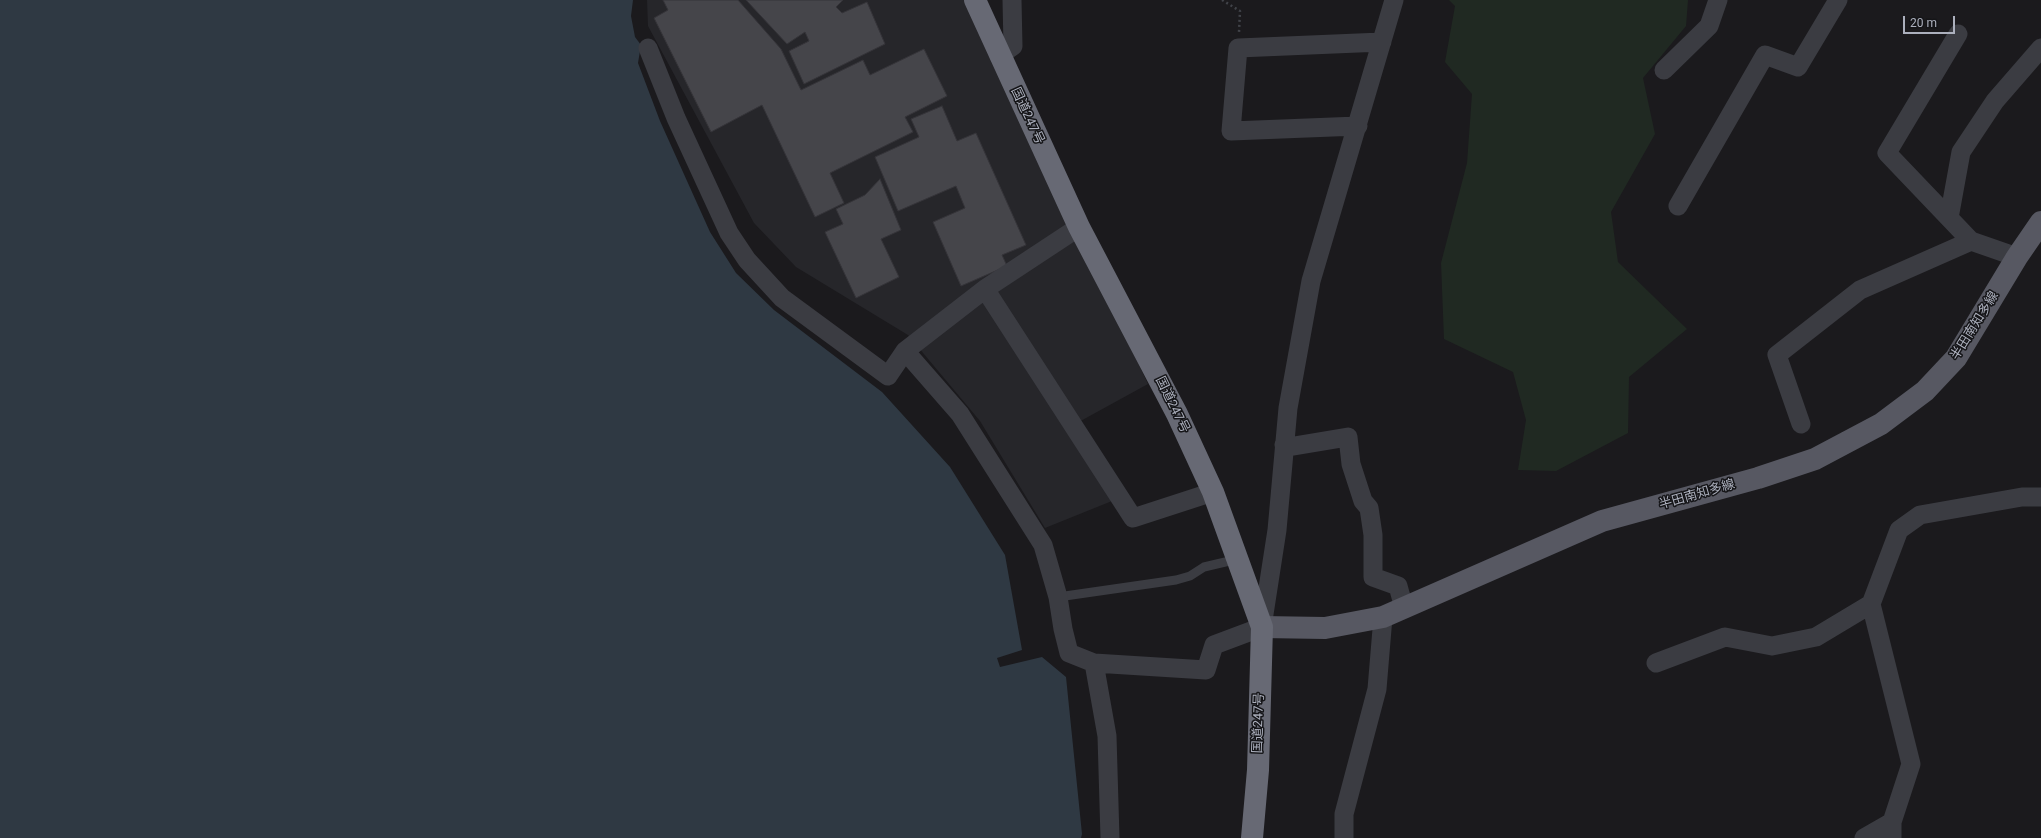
<!DOCTYPE html>
<meta charset="utf-8">
<style>
body{margin:0}
#map{position:relative;width:2041px;height:838px;overflow:hidden;background:#1b1a1d;font-family:Roboto,sans-serif}
canvas{display:block}
.scale{position:absolute;left:1903px;top:16px;width:52px;height:18px;box-sizing:border-box;border:2px solid #acb0bd;border-top:0;padding-left:5px;font-size:12px;line-height:14px;white-space:nowrap;color:#acb0bd;-webkit-text-stroke:3px #151518;paint-order:stroke}
</style>
<div id="map">
<canvas width="2041" height="838"></canvas>
<div class="scale">20 m</div>
</div>
<script>
const context = document.querySelector('canvas').getContext('2d');
context.lineJoin = 'round';
function paint(path, color) { context.fillStyle = color; context.fill(path, 'evenodd'); }
const toPath = rows => new Path2D(rows.map(r => 'M' + r).join(''));
function trace(path, color, width, dash) { context.strokeStyle = color; context.lineWidth = width; context.lineCap = dash ? 'butt' : 'round'; context.setLineDash(dash || []); context.stroke(path); }
function write(font, color, halo, rows, align = 'center') {
  context.font = font + ' Roboto,"Noto Sans JP",sans-serif'; context.lineWidth = 3; context.setLineDash([]); context.textBaseline = 'middle'; context.strokeStyle = halo; context.fillStyle = color; for (const [text, x, y, turn = 0] of rows) {
    context.save(); context.translate(x, y); context.rotate((+turn || 0) * Math.PI / 180); context.textAlign = isNaN(turn) ? turn : align; if (halo) context.strokeText(text, 0, 0); context.fillText(text, 0, 0); context.restore();
  }
}
const built = toPath([
 [647,0,966,0,993,60,1148,384,1066,429,1112,501,1045,528,980,421,908,335,796,267,754,223,648,26]
]);
const green = toPath([
 [1449,0,1688,0,1686,26,1643,78,1655,134,1611,212,1618,262,1687,329,1629,377,1628,433,1556,471,1518,470,1526,420,1513,372,1444,339,1441,263,1467,163,1472,94,1445,62,1455,6]
]);
const water = toPath([
 [0,0,633,0,631,16,635,37,641,45,638,63,660,121,710,232,736,273,774,310,882,392,950,467,1005,555,1022,650,997,658,1000,667,1042,657,1066,677,1082,834,1081,838,0,838]
]);
const building = toPath([
 [663,0,738,0,781,49,801,90,863,60,870,75,924,49,947,96,905,117,913,132,830,173,844,203,815,217,762,105,711,132,654,18,668,10,663,0],
 [746,0,843,0,836,7,842,13,867,2,885,44,804,84,789,51,809,41,805,32,787,44,746,0],
 [942,106,957,141,976,133,1026,245,1002,255,1007,266,961,286,933,222,965,208,956,186,898,211,875,157,919,137,911,119,942,106],
 [880,179,901,230,881,239,899,277,856,298,825,232,843,224,836,209,865,195,880,179]
]);
const path = toPath([
 [1222,0,1240,11,1239,32]
]);
const lane = toPath([
 [1058,597,1176,580,1190,576,1204,567,1238,559]
]);
const street = toPath([
 [1958,34,1887,153,1971,241,2017,257],
 [648,48,676,118,729,233,747,260,782,298,888,376,905,351,985,289,1079,227],
 [999,56,1013,46,1012,0],
 [1664,70,1709,26,1718,0],
 [1358,126,1231,131,1238,48,1382,42],
 [1678,206,1765,55,1798,67,1838,0],
 [1949,218,1961,152,1995,101,2041,48],
 [985,289,1133,518,1213,492],
 [905,351,960,414,1043,545,1058,597,1063,629,1069,653,1094,663,1206,670,1214,645,1262,627,1277,530,1288,408,1311,281,1394,0],
 [1801,424,1777,355,1860,290,1971,241],
 [1284,445,1294,446,1348,437,1351,464,1363,501,1369,508,1373,535,1373,577,1398,586,1404,608],
 [1094,663,1107,736,1110,838],
 [1656,663,1725,637,1772,646,1816,637,1871,604],
 [1344,838,1344,814,1377,689,1383,617],
 [1864,838,1892,822],
 [1892,838,1892,822,1911,764,1871,604,1899,530,1920,515,2022,497,2041,497]
]);
const primary = toPath([
 [1262,627,1325,628,1383,617,1602,521,1758,478,1815,459,1881,424,1925,391,1956,358,2017,257,2041,222]
]);
const highway = toPath([
 [975,0,1079,227,1177,414,1213,492,1262,627,1258,770,1252,838]
]);
const streetNames = [
 ["国道247号",1027,116,65],
 ["半田南知多線",1975,326,-58],
 ["国道247号",1172,405,64],
 ["半田南知多線",1697,495,-16],
 ["国道247号",1259,723,-88]
];
paint(built, '#26262a');
paint(green, '#202922');
paint(water, '#2f3943');
paint(building, '#45454a');
trace(building, '#353439', 1);
trace(path, '#414349', 2.5, [2, 3]);
trace(lane, '#3b3c42', 9);
trace(street, '#3b3c42', 19);
trace(primary, '#575862', 22);
trace(highway, '#676974', 22);
write('13px', '#acb0bd', '#151518', streetNames);
</script>
